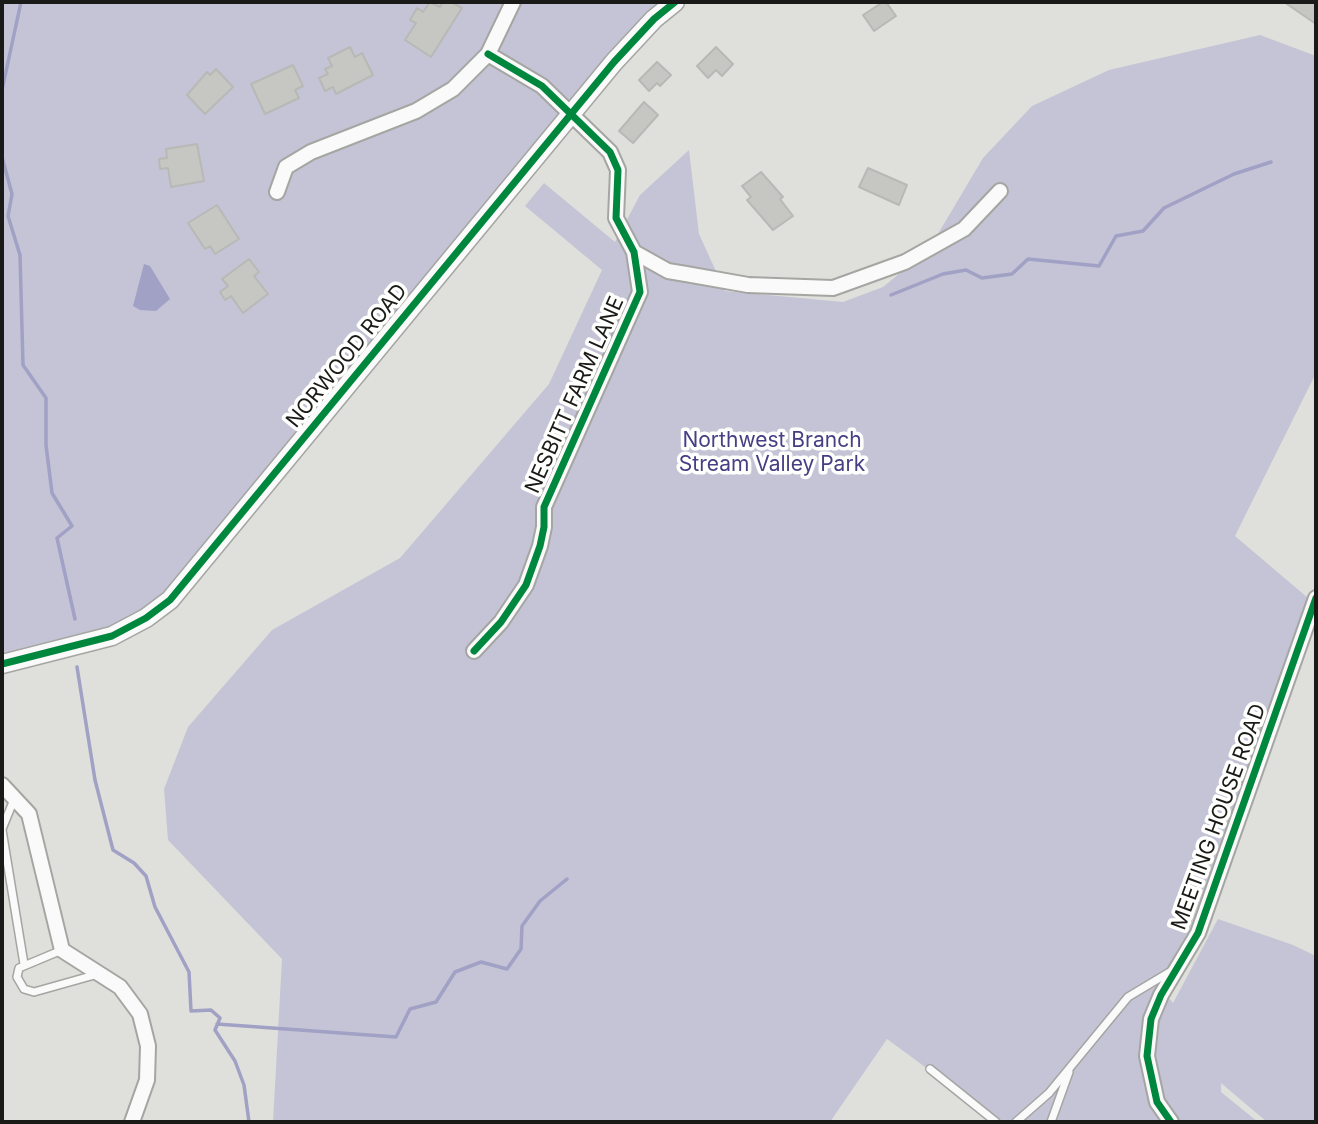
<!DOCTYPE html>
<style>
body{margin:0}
#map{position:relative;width:1318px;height:1124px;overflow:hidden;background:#dfe0db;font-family:Inter,sans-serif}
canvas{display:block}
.frame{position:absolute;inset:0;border:4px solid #1a1b18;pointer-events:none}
</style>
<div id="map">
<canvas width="1318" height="1124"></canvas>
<div class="frame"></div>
</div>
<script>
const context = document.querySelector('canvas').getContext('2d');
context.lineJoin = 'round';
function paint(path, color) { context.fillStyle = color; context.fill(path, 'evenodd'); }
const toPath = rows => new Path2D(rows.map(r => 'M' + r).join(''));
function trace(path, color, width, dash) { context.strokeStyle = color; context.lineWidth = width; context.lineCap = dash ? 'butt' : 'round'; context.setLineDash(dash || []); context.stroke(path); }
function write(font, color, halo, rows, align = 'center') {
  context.font = font + ' Inter,sans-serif'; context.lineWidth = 7; context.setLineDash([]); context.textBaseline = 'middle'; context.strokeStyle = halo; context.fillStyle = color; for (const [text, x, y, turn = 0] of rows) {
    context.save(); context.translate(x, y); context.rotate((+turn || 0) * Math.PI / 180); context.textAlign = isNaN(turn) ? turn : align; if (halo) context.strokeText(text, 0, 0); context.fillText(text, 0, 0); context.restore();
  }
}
const green = toPath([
 [2,2,675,2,146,618,2,664],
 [1260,35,1316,56,1316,373,1235,536,1308,598,1190,928,1159,985,1173,1003,1218,919,1293,945,1316,956,1316,1122,1267,1122,1221,1083,1221,1092,1258,1122,1000,1122,887,1039,830,1122,273,1122,282,959,168,840,164,789,188,727,272,630,400,558,549,384,602,270,525,206,544,183,615,242,640,195,689,150,699,234,725,291,843,302,883,287,929,249,983,158,1032,106,1109,70]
]);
const water = toPath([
 [144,264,150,266,170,299,156,311,140,310,133,306]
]);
const stream = toPath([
 [2,90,21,2],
 [2,157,12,194,8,216,20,255,23,365,46,398,46,445,52,493,72,526,57,538,75,619],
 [891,295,943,274,966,270,982,278,1012,274,1028,259,1099,266,1116,236,1143,231,1164,208,1234,174,1271,162],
 [77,667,95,780,113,850,134,863,146,876,155,907,189,972,191,1011,211,1010,220,1018,215,1030,235,1061,244,1085,249,1122],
 [217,1024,396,1037,410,1009,436,1002,455,972,481,962,507,969,521,949,522,926,540,901,567,879]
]);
const building = toPath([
 [430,2,440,7,443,2,451,2,462,8,431,57,405,40,416,23,410,20,417,8,423,12,430,2],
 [883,2,886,2,896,16,874,31,863,15,883,2],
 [1284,2,1316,2,1316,24,1284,2],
 [350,47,355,57,362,53,373,75,336,94,333,87,325,91,319,78,328,74,325,69,332,66,328,58,350,47],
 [716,47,733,64,722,76,716,70,708,78,697,66,716,47],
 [657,62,671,75,660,86,657,83,649,91,639,80,657,62],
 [293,65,303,86,295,90,299,98,265,114,251,84,293,65],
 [216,69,233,87,205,114,187,95,207,72,210,75,216,69],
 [644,102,658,115,633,143,619,131,644,102],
 [197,144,204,181,171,187,168,168,160,169,159,159,167,158,166,149,197,144],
 [868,168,907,185,899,205,859,187,868,168],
 [761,172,783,197,780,199,793,216,773,230,747,200,751,197,742,186,761,172],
 [217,205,239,239,215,254,210,246,205,249,188,223,217,205],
 [249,259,259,272,254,276,268,294,243,313,231,296,225,300,220,292,228,286,222,279,249,259]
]);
const service = toPath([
 [2,829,15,797],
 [2,830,24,964],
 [62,950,19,968,17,977,24,989,34,992,98,974],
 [930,1069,996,1122],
 [1016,1122,1049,1093,1128,997,1173,970],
 [1051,1122,1069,1072]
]);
const minor = toPath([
 [277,192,286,167,311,152,416,111,453,89,488,54,513,2],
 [634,252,668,271,686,274,748,285,833,288,905,262,964,229,1000,191],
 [474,651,501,622,526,585,540,546,544,527,544,507,640,292,634,252,616,218,618,170,610,152,542,86,488,54],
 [2,785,29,814,62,950,120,987,140,1014,148,1046,147,1080,132,1122],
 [1171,1122,1157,1102,1147,1056,1151,1019,1161,995,1198,933,1316,598]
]);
const tertiary = toPath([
 [2,664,112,636,146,618,170,600,614,62,654,19,675,2]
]);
const cycleway = toPath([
 [474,651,501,622,526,585,540,546,544,527,544,507,640,292,634,252,616,218,618,170,610,152,542,86,488,54],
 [2,664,112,636,146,618,170,600,614,62,654,19,675,2],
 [1171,1122,1157,1102,1147,1056,1151,1019,1161,995,1198,933,1316,598]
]);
const streetNames = [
 ["NORWOOD ROAD",347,356,-51],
 ["NESBITT FARM LANE",575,395,-66],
 ["MEETING HOUSE ROAD",1219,817,-70]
];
const parkNames = [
 ["Northwest Branch",772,441],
 ["Stream Valley Park",772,465]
];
paint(green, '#c4c4d6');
paint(water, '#a1a0c5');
trace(stream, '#a1a0c5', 3.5);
paint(building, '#c6c7c3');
trace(building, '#b8b9b6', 2);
trace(service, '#a5a5a2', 10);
trace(minor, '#a5a5a2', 18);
trace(tertiary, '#a5a5a2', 21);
trace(service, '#fafafa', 7);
trace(minor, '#fafafa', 14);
trace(tertiary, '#fafafa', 18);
trace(cycleway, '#00873e', 7);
write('21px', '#1a1b18', '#fffffe', streetNames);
write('21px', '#463f84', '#fffffe', parkNames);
</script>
